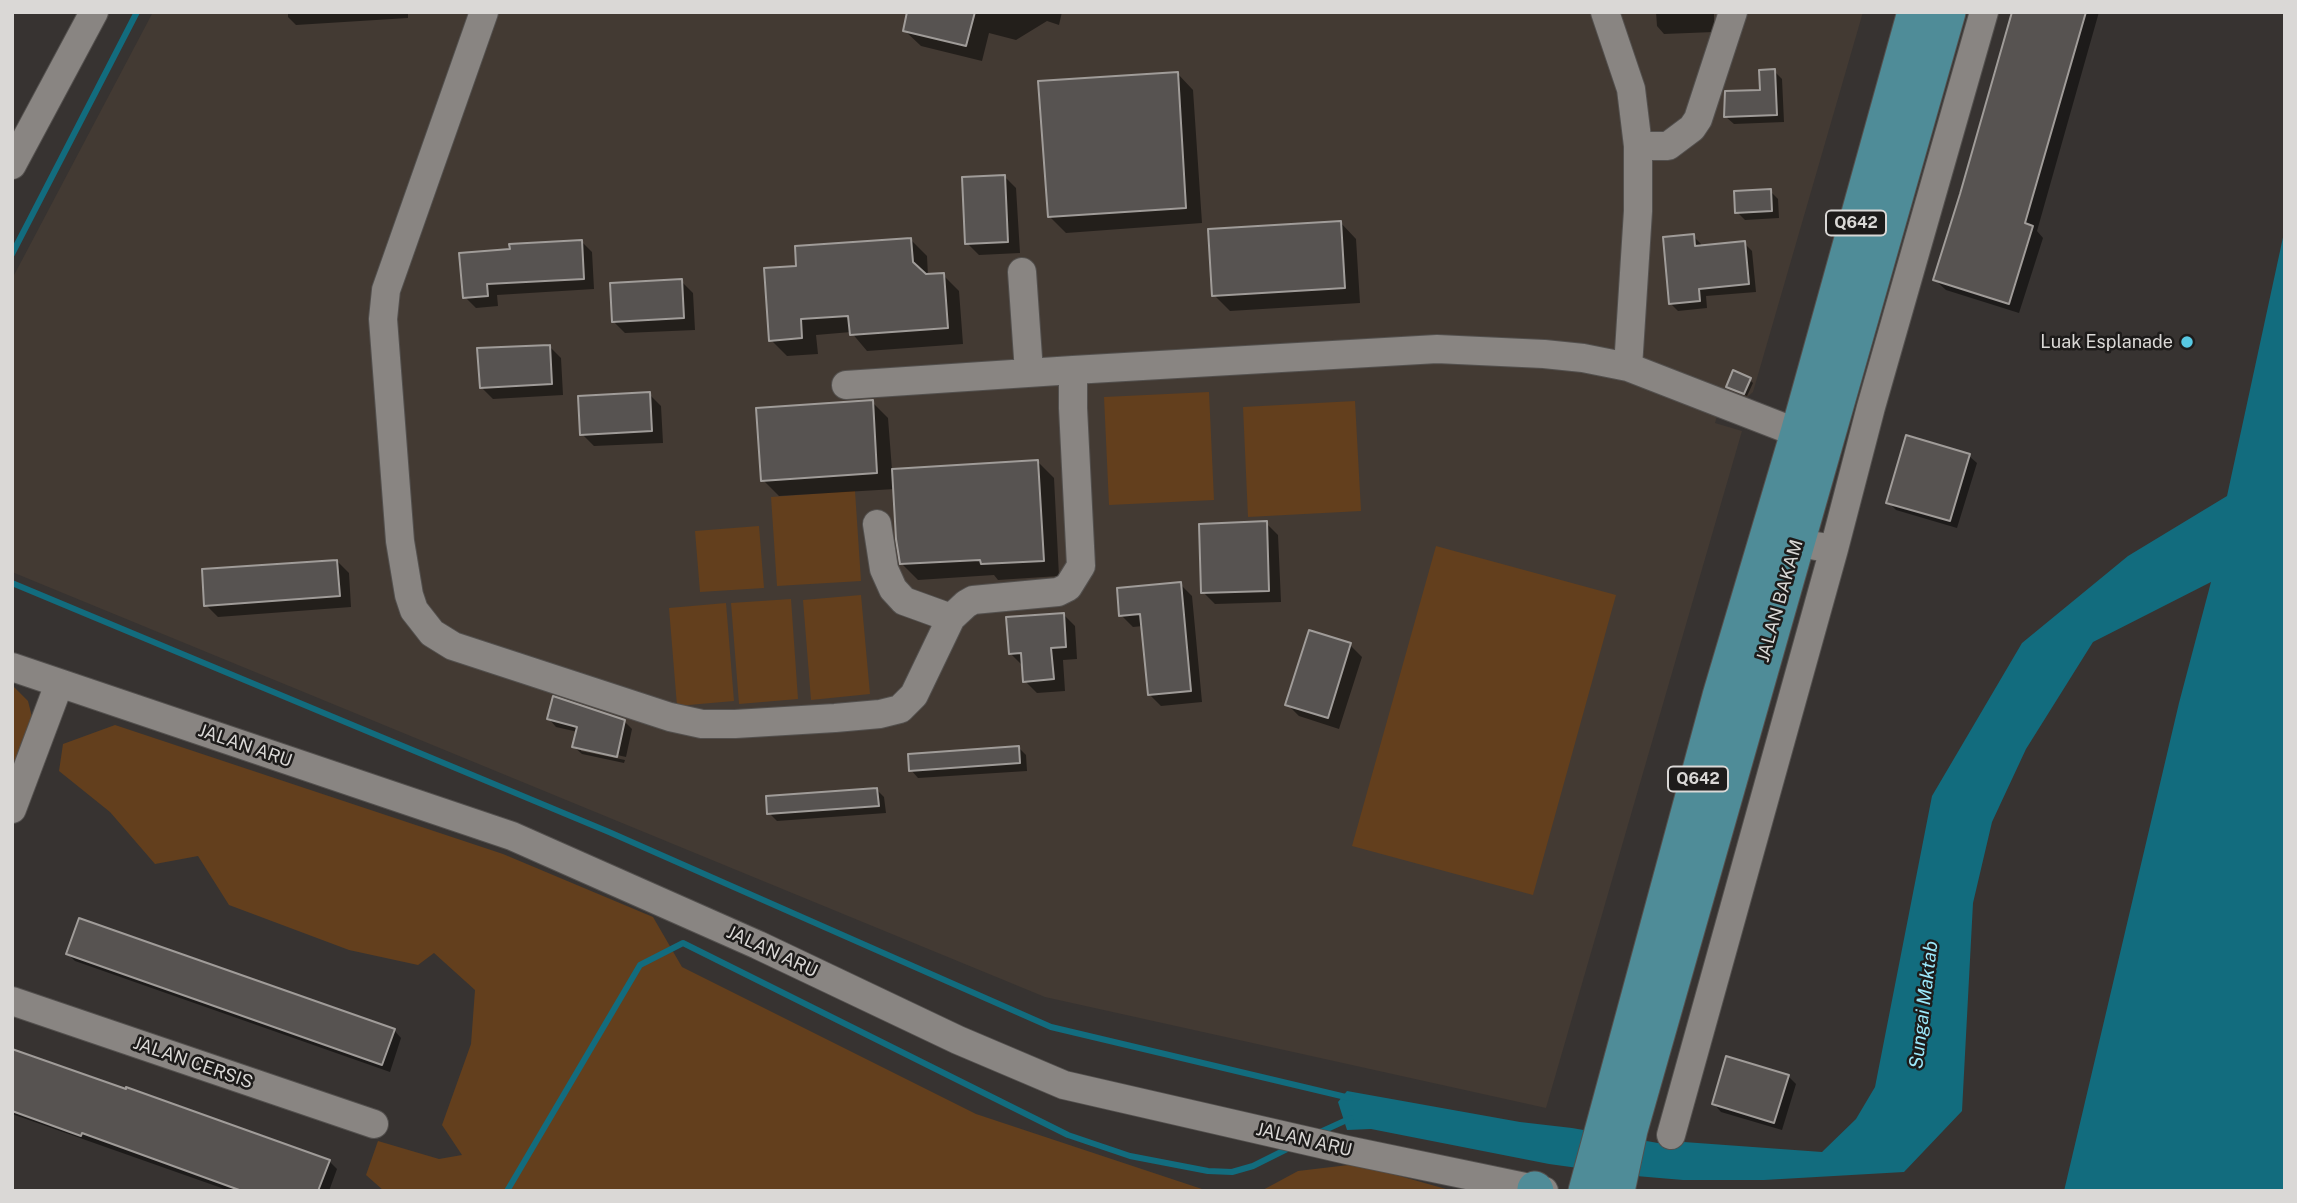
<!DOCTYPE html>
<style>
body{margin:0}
#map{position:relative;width:2297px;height:1203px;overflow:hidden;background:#373331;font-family:"Public Sans",sans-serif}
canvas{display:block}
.frame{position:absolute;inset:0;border:14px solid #dad8d6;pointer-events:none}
</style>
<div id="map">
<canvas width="2297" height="1203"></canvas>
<div class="frame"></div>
</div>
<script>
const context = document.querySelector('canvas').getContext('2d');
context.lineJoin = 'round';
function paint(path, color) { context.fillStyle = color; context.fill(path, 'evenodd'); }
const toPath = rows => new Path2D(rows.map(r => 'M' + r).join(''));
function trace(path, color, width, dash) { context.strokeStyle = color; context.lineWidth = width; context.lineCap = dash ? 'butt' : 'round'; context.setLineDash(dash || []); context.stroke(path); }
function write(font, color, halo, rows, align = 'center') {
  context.font = font + ' "Public Sans",sans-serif'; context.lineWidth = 5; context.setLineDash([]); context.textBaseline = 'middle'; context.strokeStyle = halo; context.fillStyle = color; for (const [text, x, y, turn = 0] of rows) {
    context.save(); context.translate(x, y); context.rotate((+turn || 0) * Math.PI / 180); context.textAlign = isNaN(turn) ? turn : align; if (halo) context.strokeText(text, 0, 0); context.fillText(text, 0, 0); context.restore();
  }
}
const built = toPath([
 [153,12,1863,12,1753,392,1744,400,1721,403,1715,423,1742,431,1546,1108,1045,997,12,572,12,279]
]);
const green = toPath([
 [1209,392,1214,500,1109,505,1104,397],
 [1355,401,1361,511,1248,517,1243,407],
 [855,491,861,581,777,586,771,497],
 [759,526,764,588,700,592,695,531],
 [1436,546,1616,595,1533,895,1352,846],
 [861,595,870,694,811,700,803,600],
 [791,599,798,699,739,704,731,603],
 [726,603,734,701,677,706,669,608],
 [12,685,28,701,33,721,12,773],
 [115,725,503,854,653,917,682,967,976,1114,1208,1191,384,1191,366,1175,378,1141,439,1159,462,1155,442,1125,471,1044,475,990,434,953,418,965,349,950,229,905,198,856,155,864,110,812,59,771,63,744],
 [1357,1164,1453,1191,1261,1191,1298,1171]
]);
const water = toPath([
 [2285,228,2285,1191,2064,1191,2179,703,2211,582,2093,642,2026,749,1992,822,1973,903,1962,1111,1904,1172,1764,1180,1683,1180,1636,1176,1549,1164,1371,1129,1347,1130,1338,1102,1347,1091,1520,1122,1572,1128,1658,1143,1684,1142,1822,1152,1856,1119,1875,1087,1932,796,2022,643,2128,556,2227,496]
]);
const shadow = toPath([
 [288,12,408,12,408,18,296,25,288,17],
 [909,12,1062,12,1059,25,1047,21,1016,40,989,33,982,61,921,46,904,30],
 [1656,12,1714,12,1714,32,1664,34,1657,26],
 [2013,12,2099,12,2037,231,2043,238,2019,313,1946,290,1935,280,1962,194],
 [1774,71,1782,79,1784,122,1734,124,1726,117,1761,91],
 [1177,73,1193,90,1202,223,1066,233,1050,217],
 [1004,176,1016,188,1020,253,979,255,967,243],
 [1770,191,1778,199,1779,218,1745,220,1737,212],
 [1340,222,1356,239,1360,303,1230,311,1214,295],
 [1693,236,1701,244,1701,247,1744,243,1752,251,1756,292,1706,296,1707,308,1678,311,1670,303],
 [911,240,927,256,928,276,943,275,959,291,963,344,867,351,851,332,816,335,818,354,787,356,771,340,798,267],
 [581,241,592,252,594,289,497,295,498,306,476,308,465,297,461,255],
 [681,281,693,293,695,330,625,333,613,321],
 [549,346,561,358,563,395,493,399,481,387],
 [1750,380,1753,383,1747,396,1728,387],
 [649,394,661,406,663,443,594,446,582,434],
 [872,402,888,418,892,470,1038,462,1054,478,1059,576,998,580,994,575,918,580,902,564,895,489,779,496,763,480],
 [1969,456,1977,463,1957,528,1896,510,1888,502],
 [1266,523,1278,535,1281,602,1215,604,1203,592],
 [337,561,349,573,351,607,218,617,206,605],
 [1180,584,1192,596,1202,702,1161,706,1149,694,1143,626,1133,627,1121,615],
 [1063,614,1075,626,1077,659,1063,660,1065,691,1037,693,1025,681,1022,665,1010,653],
 [1350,645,1362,657,1339,729,1299,716,1287,704],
 [549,719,624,721,632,729,626,757,581,747,581,751,625,760,624,763,582,754,574,747,578,732,556,727],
 [1018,747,1026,755,1027,771,918,778,911,770],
 [877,790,884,797,886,813,777,821,769,813],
 [68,954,394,1030,401,1038,390,1072,75,961],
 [12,1050,329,1161,337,1169,329,1191,230,1191,12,1114],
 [1788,1076,1796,1084,1782,1130,1721,1112,1714,1104]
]);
const stream = toPath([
 [12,254,137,12],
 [12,583,609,832,1051,1027,1350,1098],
 [1316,1134,1351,1118],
 [507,1191,640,965,683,943,1068,1135,1130,1156,1208,1171,1232,1172,1253,1166,1291,1147]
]);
const building = toPath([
 [907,12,975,12,966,46,903,31,907,12],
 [2012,12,2086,12,2025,223,2033,226,2009,304,1933,280,1960,194,2012,12],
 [1775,69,1777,115,1724,117,1725,91,1760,90,1759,70,1775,69],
 [1178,72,1186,208,1048,217,1038,81,1178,72],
 [1005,175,1008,242,965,244,962,177,1005,175],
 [1771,189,1772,211,1735,213,1734,191,1771,189],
 [1341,221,1345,288,1212,296,1208,229,1341,221],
 [1694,234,1695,246,1745,241,1749,284,1699,289,1700,301,1669,304,1663,237,1694,234],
 [911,238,913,262,926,274,944,273,948,328,850,335,848,316,801,319,802,338,769,341,764,268,796,266,795,246,911,238],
 [582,240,584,279,487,284,488,296,463,298,459,253,510,249,509,244,582,240],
 [682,279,684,318,612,322,610,283,682,279],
 [550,345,552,384,480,388,477,348,550,345],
 [1733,370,1751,378,1744,394,1726,387,1733,370],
 [650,392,652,431,580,435,578,396,650,392],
 [873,400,877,473,761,481,756,408,873,400],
 [1906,435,1970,454,1950,521,1886,503,1906,435],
 [1038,460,1044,561,981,564,980,560,900,564,896,539,892,469,1038,460],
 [1267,521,1269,591,1201,593,1199,524,1267,521],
 [337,560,340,596,204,606,202,569,337,560],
 [1181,582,1191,691,1148,695,1140,614,1119,616,1117,588,1181,582],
 [1064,613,1066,647,1051,648,1054,679,1023,682,1021,653,1009,654,1006,617,1064,613],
 [1309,630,1351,643,1328,718,1285,705,1309,630],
 [553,696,625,720,617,757,572,747,577,727,547,719,553,696],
 [1019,746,1020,763,909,771,908,754,1019,746],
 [877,788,879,806,767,814,766,796,877,788],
 [79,918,395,1029,382,1065,66,954,79,918],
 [12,1049,126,1089,126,1087,330,1160,318,1191,242,1191,82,1133,81,1136,12,1111,12,1049],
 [1726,1056,1789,1075,1774,1123,1712,1104,1726,1056]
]);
const minor = toPath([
 [484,12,386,290,383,319,400,541,409,595,414,610,432,633,453,646,670,717,702,724,735,724,835,718,880,714,900,709,914,695,951,618,966,604,973,600,1058,592,1068,587,1081,566,1073,408,1073,370,1437,349,1544,354,1583,358,1628,367,1798,433],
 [1605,12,1631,89,1638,146,1638,211,1628,367],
 [1638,146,1668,146,1692,128,1698,119,1733,12],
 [12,165,94,12],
 [1022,272,1029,372],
 [846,385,1073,370],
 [877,524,884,569,893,589,904,601,951,618],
 [1816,546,1834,549,1871,407,1984,12],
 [12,667,512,836,758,945,958,1040,1064,1085,1347,1150,1544,1191],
 [12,809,59,684],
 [12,1001,374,1124],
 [1671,1135,1834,549]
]);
const major = toPath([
 [1535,1189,1536,1191],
 [1586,1191,1720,696,1798,433,1915,12],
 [1617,1191,1630,1130,1948,12]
]);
const markers = [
 [2187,342,7,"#58c9e3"]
];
const shields = [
 [1856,223,60],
 [1698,779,60]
];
const shieldNames = [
 ["Q642",1856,223],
 ["Q642",1698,779]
];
const poiNames = [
 ["Luak Esplanade",2173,342]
];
const streetNames = [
 ["JALAN BAKAM",1780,601,-74],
 ["JALAN ARU",245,746,19],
 ["JALAN ARU",772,952,25],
 ["JALAN CERSIS",193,1063,19],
 ["JALAN ARU",1304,1140,13]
];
const waterNames = [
 ["Sungai Maktab",1924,1005,-83]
];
paint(built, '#433a33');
paint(green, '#633f1d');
paint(water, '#126c7e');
paint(shadow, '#0007');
trace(stream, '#126c7e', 6);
paint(building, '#575351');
trace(building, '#a09c99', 2);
trace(minor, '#53504e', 30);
trace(major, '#53504e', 37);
trace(minor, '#898582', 28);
trace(major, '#4f8c98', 35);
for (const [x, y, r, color] of markers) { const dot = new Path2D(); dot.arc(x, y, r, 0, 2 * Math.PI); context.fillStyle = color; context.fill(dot); trace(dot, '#1d1b1a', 2.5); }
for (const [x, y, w] of shields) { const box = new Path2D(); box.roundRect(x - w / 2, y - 12.5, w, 25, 5); context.fillStyle = '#1d1b1a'; context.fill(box); trace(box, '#dad8d6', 2); }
write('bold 16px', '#dad8d6', null, shieldNames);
write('18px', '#dad8d6', '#1d1b1a', poiNames, 'right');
write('18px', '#dad8d6', '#1d1b1a', streetNames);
write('italic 19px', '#9ce9fc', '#1d1b1a', waterNames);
</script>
